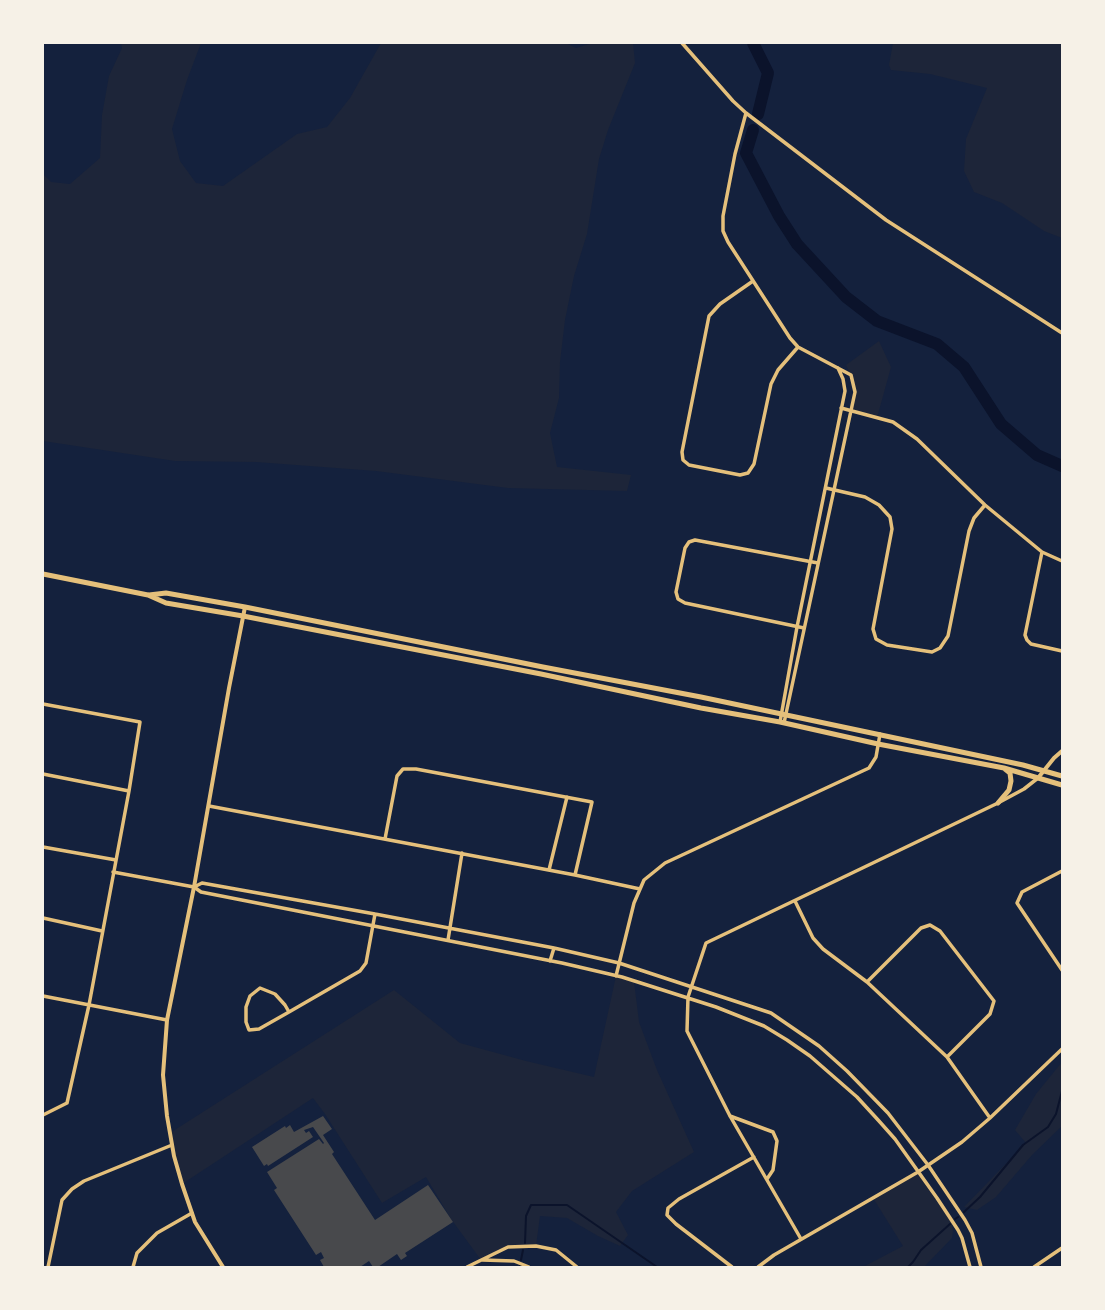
<!DOCTYPE html>
<style>
body{margin:0}
#map{position:relative;width:1105px;height:1310px;overflow:hidden;background:#14213d;font-family:"IBM Plex Sans",sans-serif}
canvas{display:block}
.frame{position:absolute;inset:0;border:44px solid #f6f1e7;pointer-events:none}
</style>
<div id="map">
<canvas width="1105" height="1310"></canvas>
<div class="frame"></div>
</div>
<script>
const context = document.querySelector('canvas').getContext('2d');
context.lineJoin = 'round';
function paint(path, color) { context.fillStyle = color; context.fill(path, 'evenodd'); }
const toPath = rows => new Path2D(rows.map(r => 'M' + r).join(''));
function trace(path, color, width, dash) { context.strokeStyle = color; context.lineWidth = width; context.lineCap = dash ? 'butt' : 'round'; context.setLineDash(dash || []); context.stroke(path); }
const green = toPath([
 [121,43,201,43,187,80,172,129,180,161,196,183,223,186,297,134,327,127,350,98,381,43,566,43,576,48,593,43,633,43,635,63,608,130,599,159,587,234,574,276,565,320,560,362,559,398,550,433,557,467,631,475,627,491,508,488,376,471,256,462,175,461,43,441,43,174,51,182,70,184,100,158,102,115,109,76,122,48],
 [893,43,1062,43,1062,238,1044,231,1002,203,974,192,964,171,966,139,987,88,930,74,891,70,889,65],
 [879,341,891,367,877,418,850,411,855,392,851,375,846,365],
 [616,976,634,981,639,1022,657,1070,694,1152,632,1191,616,1212,628,1235,620,1246,598,1236,567,1218,540,1216,536,1246,508,1247,481,1260,451,1219,426,1177,382,1203,325,1114,313,1098,182,1184,170,1133,394,990,460,1043,526,1061,594,1077],
 [1062,1062,1062,1126,1032,1155,996,1197,977,1210,964,1207,1026,1143,1015,1130,1036,1094],
 [919,1172,951,1220,953,1231,952,1238,924,1267,863,1267,903,1246,873,1198]
]);
const stream = toPath([
 [964,1212,980,1197,1023,1145,1048,1127,1056,1114,1062,1091],
 [955,1219,958,1217],
 [525,1243,526,1216,531,1205,567,1205,657,1267],
 [521,1260,523,1250],
 [520,1266,520,1267],
 [908,1267,913,1262,921,1250,950,1224]
]);
const river = toPath([
 [753,43,768,73,758,114],
 [753,130,746,153,779,216,797,244,846,297,877,321,937,344,964,367,1001,424,1037,455,1062,466]
]);
const building = toPath([
 [323,1116,332,1129,323,1135,334,1152,332,1154,375,1220,428,1185,453,1222,405,1253,407,1256,401,1260,397,1254,378,1267,373,1267,369,1261,360,1267,324,1267,320,1260,324,1258,321,1252,316,1255,274,1190,277,1188,267,1172,319,1139,323,1144,324,1143,313,1127,304,1130,306,1133,309,1131,313,1137,268,1166,267,1164,264,1166,252,1147,285,1126,286,1128,290,1125,294,1132]
]);
const minor = toPath([
 [682,43,733,101,746,113,886,220,1062,333],
 [746,113,735,154,723,216,723,231,728,242,790,338,798,347,851,375,855,392,784,723],
 [753,281,720,304,709,316,682,452,683,460,689,465,740,475,748,473,754,464,771,384,778,370,798,347],
 [841,408,893,422,917,439,985,505,1042,552,1062,561],
 [826,488,865,497,879,505,890,517,892,529,873,629,876,639,887,645,932,652,940,648,948,636,969,531,974,518,985,505],
 [1042,552,1025,635,1027,640,1031,644,1062,651],
 [804,628,685,603,678,599,676,592,685,548,689,542,695,540,818,563],
 [43,704,140,722,129,791,89,1005,67,1103,43,1115],
 [780,722,797,627,845,391,843,379,838,368],
 [43,774,129,791],
 [209,806,575,875,640,889],
 [385,839,397,776,403,769,416,769,592,802,575,875],
 [43,847,116,860],
 [549,870,567,797],
 [1062,871,1022,892,1017,903,1062,970],
 [113,872,194,887,201,892,562,963,622,977,716,1007,764,1026,787,1040,810,1056,857,1097,879,1121,895,1139,937,1198,958,1230,962,1238,970,1267],
 [194,887,202,883,375,914,554,948,619,963,771,1013,819,1046,847,1071,888,1113,928,1165,965,1220,972,1233,981,1267],
 [795,901,813,938,823,949,867,982,947,1057,990,1118],
 [43,918,102,931],
 [448,940,462,853],
 [550,961,554,948],
 [616,976,634,903,644,880,665,863,869,768,876,757,880,734],
 [867,982,921,928,930,925,940,931,994,1001,990,1014,947,1057],
 [43,996,167,1020],
 [289,1012,285,1005,275,994,260,988,250,996,246,1007,246,1022,249,1030,259,1029,289,1012,360,971,366,963,375,914],
 [730,1116,773,1132,777,1141,773,1170,767,1179],
 [801,1239,730,1116,687,1031,688,997,706,943,998,803,1024,789,1038,778],
 [482,1260,514,1261,529,1267],
 [48,1267,62,1200,72,1189,84,1181,172,1145],
 [133,1267,137,1253,157,1233,192,1213],
 [467,1267,508,1247,536,1246,556,1250,577,1267],
 [732,1267,676,1224,667,1215,668,1208,679,1199,754,1157],
 [758,1267,774,1255,918,1172,962,1142,990,1118,1062,1049],
 [1034,1267,1062,1248]
]);
const tertiary = toPath([
 [1038,778,1054,758,1062,751],
 [223,1267,195,1222,182,1184,174,1156,167,1116,163,1075,167,1020,194,887,229,688,245,607]
]);
const primary = toPath([
 [43,574,148,595,166,603,243,616,541,674,701,708,780,722,878,744,1004,768,1062,785],
 [149,595,166,593,245,607,543,667,701,697,1023,765,1062,776],
 [998,803,1009,790,1011,781,1010,773,1005,769]
]);
paint(green, '#1d2539');
trace(stream, '#0b132b', 2);
trace(river, '#0b132b', 12);
paint(building, '#48494c');
trace(minor, '#e5c07b', 3.5);
trace(tertiary, '#e5c07b', 4);
trace(primary, '#e5c07b', 5);
</script>
